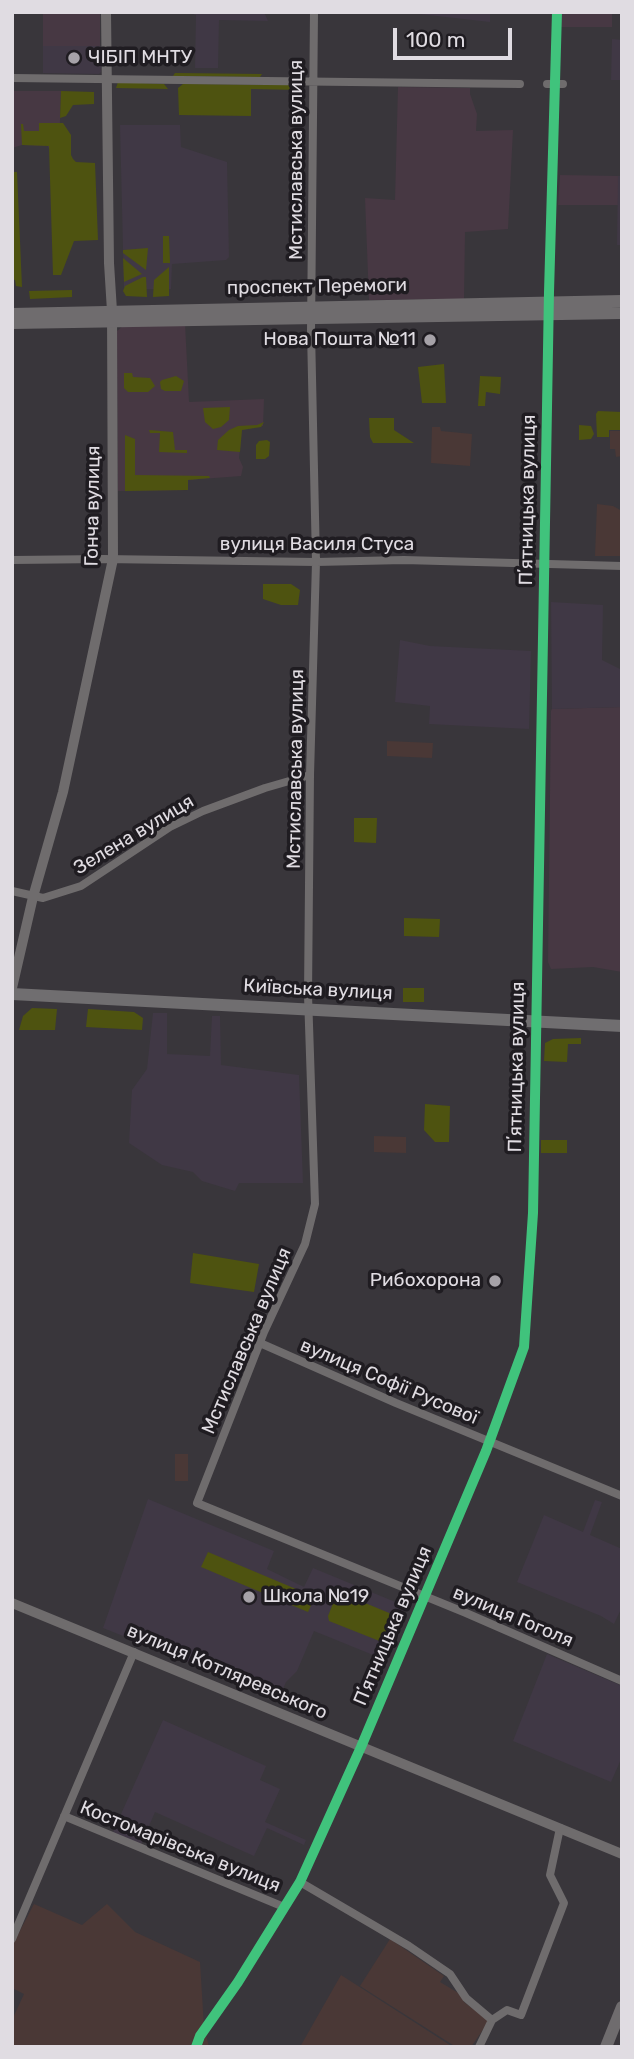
<!DOCTYPE html>
<meta charset="utf-8">
<style>
body{margin:0}
#map{position:relative;width:634px;height:2059px;overflow:hidden;background:#39363b;font-family:Rubik,sans-serif}
canvas{display:block}
.frame{position:absolute;inset:0;border:14px solid #e0dce2;pointer-events:none}
.scale{position:absolute;left:393px;top:28px;width:119px;height:32px;box-sizing:border-box;border:4px solid #e0dce2;border-top:0;padding-left:9px;font-size:21px;line-height:24px;white-space:nowrap;color:#e0dce2;-webkit-text-stroke:5px #1f1c21;paint-order:stroke}
</style>
<div id="map">
<canvas width="634" height="2059"></canvas>
<div class="frame"></div>
<div class="scale">100 m</div>
</div>
<script>
const context = document.querySelector('canvas').getContext('2d');
context.lineJoin = 'round';
function paint(path, color) { context.fillStyle = color; context.fill(path, 'evenodd'); }
const toPath = rows => new Path2D(rows.map(r => 'M' + r).join(''));
function trace(path, color, width, dash) { context.strokeStyle = color; context.lineWidth = width; context.lineCap = dash ? 'butt' : 'round'; context.setLineDash(dash || []); context.stroke(path); }
function write(font, color, halo, rows, align = 'center') {
  context.font = font + ' Rubik,sans-serif'; context.lineWidth = 7; context.setLineDash([]); context.textBaseline = 'middle'; context.strokeStyle = halo; context.fillStyle = color; for (const [text, x, y, turn = 0] of rows) {
    context.save(); context.translate(x, y); context.rotate((+turn || 0) * Math.PI / 180); context.textAlign = isNaN(turn) ? turn : align; if (halo) context.strokeText(text, 0, 0); context.fillText(text, 0, 0); context.restore();
  }
}
const commercial = toPath([
 [43,12,100,12,100,46,43,46],
 [561,12,612,12,612,27,561,27],
 [398,87,470,88,470,94,477,114,476,131,513,130,508,229,465,232,464,299,369,300,365,198,395,200],
 [12,91,61,91,59,149,49,149,48,146,22,145,12,148],
 [560,175,618,176,618,205,558,205],
 [185,323,189,402,264,399,263,426,242,430,239,458,243,467,241,476,188,480,188,490,118,491,117,331,124,325],
 [622,707,622,972,593,967,551,969,548,962,551,711,552,709]
]);
const industrial = toPath([
 [432,427,440,427,441,431,472,434,470,466,431,463],
 [610,431,622,431,622,456,616,457,615,449,610,449],
 [597,504,613,506,622,511,622,556,595,556],
 [387,741,433,743,432,758,387,756],
 [374,1136,406,1137,406,1153,374,1152],
 [175,1454,188,1454,188,1481,175,1481],
 [34,1904,82,1925,107,1904,135,1932,200,1962,204,2027,209,2047,12,2047,12,2020,24,1994,12,1988,12,1946],
 [390,1939,444,1976,440,1982,460,1994,464,2002,489,2021,471,2047,456,2047,360,1986],
 [341,1975,453,2047,300,2047]
]);
const built = toPath([
 [187,12,264,12,268,21,219,20,218,68,195,68,196,15],
 [402,12,490,12,490,22,419,14],
 [612,39,622,40,622,80,611,80],
 [43,46,100,46,101,72,99,74,43,73],
 [120,125,180,125,181,147,227,162,229,257,226,260,172,264,171,289,124,289],
 [618,176,622,176,622,245,617,245],
 [551,602,603,605,602,660,622,670,622,707,552,709],
 [400,640,430,646,531,651,529,729,429,724,430,706,395,702],
 [153,1013,167,1013,167,1054,210,1056,212,1016,220,1016,221,1065,299,1075,303,1183,239,1183,235,1191,202,1181,193,1172,162,1165,129,1143,132,1090,147,1069],
 [148,1499,274,1551,267,1569,304,1587,313,1568,405,1606,383,1659,314,1631,297,1671,286,1682,279,1698,103,1628],
 [595,1500,602,1502,590,1535,622,1549,622,1607,614,1624,601,1616,517,1582,544,1515,583,1532],
 [547,1654,622,1686,622,1757,611,1782,513,1741],
 [163,1720,266,1766,260,1780,280,1789,265,1822,306,1840,304,1845,267,1828,254,1856,155,1812,141,1845,113,1832]
]);
const green = toPath([
 [175,73,262,74,260,77,173,76],
 [118,82,164,84,168,89,116,88],
 [183,84,295,85,300,86,300,90,251,89,251,116,179,115,178,88],
 [61,91,94,92,94,104,73,105,66,116,60,118],
 [39,123,63,123,71,135,71,155,73,159,76,162,95,163,98,240,74,241,61,275,53,275,49,146,22,145,21,124,23,124,24,131,39,131],
 [12,172,17,172,22,287,16,286,15,280,12,279],
 [163,236,169,236,170,263,163,263],
 [148,248,146,270,123,253,123,250],
 [123,258,142,274,124,282],
 [169,267,169,296,153,297,154,280],
 [143,277,146,277,147,297,126,296,123,291,125,286],
 [72,290,72,297,30,299,29,291],
 [444,364,446,403,422,403,418,367],
 [124,373,132,373,133,377,150,378,155,386,148,392,128,392,124,388],
 [176,376,184,381,181,391,165,391,161,389,160,382,162,380],
 [480,376,501,377,500,394,486,392,485,406,478,406],
 [230,407,229,420,221,427,213,429,205,422,203,408],
 [598,411,622,412,622,430,609,430,609,437,597,437,596,414],
 [369,418,394,418,394,430,414,443,373,443,370,437],
 [264,422,261,427,242,430,240,452,217,450,218,440,229,430,238,426,257,425],
 [579,425,591,426,594,434,591,439,579,440],
 [149,430,173,432,175,450,187,450,187,453,159,452,160,433,150,433],
 [125,435,135,439,135,475,209,476,210,478,188,480,188,490,125,491],
 [267,440,270,442,269,456,265,459,256,459,256,445,259,441],
 [263,584,291,584,300,590,298,605,281,605,263,599],
 [354,818,377,818,376,843,354,842],
 [404,918,440,919,439,937,404,936],
 [403,988,424,988,424,1002,403,1002],
 [32,1008,57,1009,55,1030,19,1030,23,1016],
 [88,1009,134,1012,143,1018,142,1030,86,1027],
 [581,1038,581,1044,568,1044,567,1062,544,1061,545,1043,553,1039],
 [425,1104,450,1106,449,1142,435,1142,424,1130],
 [541,1140,567,1140,567,1153,541,1153],
 [193,1253,259,1264,254,1292,190,1283],
 [208,1552,315,1597,308,1612,201,1567],
 [341,1593,394,1615,385,1641,382,1642,329,1621,328,1616,336,1596]
]);
const minor = toPath([
 [314,12,311,331,316,562,310,775,308,995,315,1204,305,1244,264,1332,197,1503,466,1613,622,1681],
 [12,78,520,84],
 [547,84,563,84],
 [12,560,104,559,316,562,404,560,622,566],
 [12,891,43,898,81,886,170,827,203,811,265,788,310,775],
 [260,1343,396,1403,622,1496],
 [64,1816,284,1907],
 [300,1882,409,1946,450,1974,466,1998,492,2020],
 [12,1939,134,1652],
 [196,2047,200,2036,238,1982,300,1882,361,1747,486,1451,524,1347,533,1213,549,292,557,12],
 [479,2047,492,2020,507,2010,521,2015,564,1903,550,1875,560,1828]
]);
const tertiary = toPath([
 [12,988,33,897,63,792,113,559,112,311,109,263,106,12],
 [12,1603,622,1854]
]);
const secondary = toPath([
 [12,994,622,1026]
]);
const primary = toPath([
 [12,314,622,301],
 [12,323,622,313],
 [606,2047,622,2007]
]);
const cycleway = toPath([
 [196,2047,200,2036,238,1982,300,1882,361,1747,486,1451,524,1347,533,1213,549,292,557,12]
]);
const markers = [
 [74,58,7,"#a6a2a8"],
 [430,340,7,"#a6a2a8"],
 [495,1281,7,"#a6a2a8"],
 [249,1597,7,"#a6a2a8"]
];
const poiNames = [
 ["ЧІБІП МНТУ",88,58],
 ["Нова Пошта №11",416,340,"right"],
 ["Рибохорона",481,1281,"right"],
 ["Школа №19",263,1597]
];
const streetNames = [
 ["Мстиславська вулиця",297,160,-90],
 ["проспект Перемоги",317,287,-1],
 ["Пʼятницька вулиця",528,500,-89],
 ["Гонча вулиця",93,506,-89],
 ["вулиця Василя Стуса",317,545],
 ["Мстиславська вулиця",296,769,-89],
 ["Зелена вулиця",134,835,-31],
 ["Київська вулиця",318,990,3],
 ["Пʼятницька вулиця",517,1067,-89],
 ["Мстиславська вулиця",247,1341,-67],
 ["вулиця Софії Русової",389,1382,23],
 ["вулиця Гоголя",513,1617,23],
 ["Пʼятницька вулиця",393,1626,-67],
 ["вулиця Котляревського",227,1672,23],
 ["Костомарівська вулиця",180,1847,22]
];
paint(commercial, '#473843');
paint(industrial, '#4a3836');
paint(built, '#403845');
paint(green, '#4e5310');
trace(minor, '#6f6c6d', 8);
trace(tertiary, '#6f6c6d', 10);
trace(secondary, '#706e70', 12);
trace(primary, '#6f6c6e', 12);
trace(cycleway, '#40c37c', 10);
for (const [x, y, r, color] of markers) { const dot = new Path2D(); dot.arc(x, y, r, 0, 2 * Math.PI); context.fillStyle = color; context.fill(dot); trace(dot, '#1f1c21', 2.5); }
write('19px', '#e0dce2', '#1f1c21', poiNames, 'left');
write('19px', '#e0dce2', '#1f1c21', streetNames);
</script>
